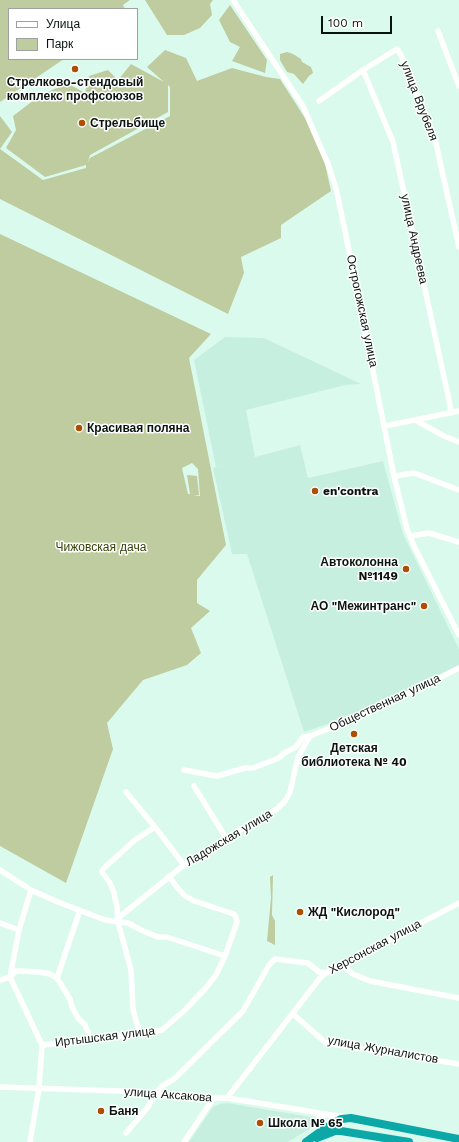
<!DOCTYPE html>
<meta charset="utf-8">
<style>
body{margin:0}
#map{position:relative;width:459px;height:1142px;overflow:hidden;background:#dbfaee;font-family:"Work Sans",sans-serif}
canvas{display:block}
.legend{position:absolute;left:8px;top:8px;width:130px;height:52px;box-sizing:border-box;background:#fff;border:1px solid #9da19f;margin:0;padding:5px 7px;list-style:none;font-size:12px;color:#091410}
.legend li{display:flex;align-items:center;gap:8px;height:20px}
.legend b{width:20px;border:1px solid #9da19f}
.scale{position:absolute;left:321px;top:16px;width:71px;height:18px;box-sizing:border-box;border:2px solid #091410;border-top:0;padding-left:5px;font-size:12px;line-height:14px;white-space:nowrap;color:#091410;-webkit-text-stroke:3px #fff;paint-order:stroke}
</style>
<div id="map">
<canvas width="459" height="1142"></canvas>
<ul class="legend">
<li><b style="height:5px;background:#fff"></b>Улица</li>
<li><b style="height:11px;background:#becc9f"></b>Парк</li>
</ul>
<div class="scale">100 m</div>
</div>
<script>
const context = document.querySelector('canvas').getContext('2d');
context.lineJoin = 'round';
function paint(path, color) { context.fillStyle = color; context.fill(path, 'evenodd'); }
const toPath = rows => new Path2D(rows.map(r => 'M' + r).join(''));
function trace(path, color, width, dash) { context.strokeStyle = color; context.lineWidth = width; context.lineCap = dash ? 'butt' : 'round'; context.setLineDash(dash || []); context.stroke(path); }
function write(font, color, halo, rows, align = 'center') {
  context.font = font + ' "Work Sans",sans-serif'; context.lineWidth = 3; context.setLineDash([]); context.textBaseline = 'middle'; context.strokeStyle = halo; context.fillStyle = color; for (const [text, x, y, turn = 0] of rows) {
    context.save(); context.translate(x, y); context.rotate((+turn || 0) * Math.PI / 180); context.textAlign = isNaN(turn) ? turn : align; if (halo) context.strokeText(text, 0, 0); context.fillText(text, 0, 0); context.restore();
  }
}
const built = toPath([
 [225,337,264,338,361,384,345,385,246,410,255,457,300,445,308,478,383,461,403,534,459,649,459,668,407,693,351,716,304,732,247,554,232,554,213,468,228,464,216,467,194,360],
 [227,1103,317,1118,319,1123,288,1142,189,1142,213,1107,220,1104]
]);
const green = toPath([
 [0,0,130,0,123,5,125,9,9,9,9,59,64,59,0,102],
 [145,0,213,0,210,4,212,15,200,28,184,35,167,35],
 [230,5,267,60,265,73,232,61,240,47,230,42,219,20],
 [165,50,186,58,197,81,232,68,266,77,280,79,305,118,325,164,331,191,281,225,281,238,241,257,244,273,228,314,0,199,0,116,12,132,0,149,43,180,86,168,86,165,45,177,6,148,16,130,13,116,34,100,54,89,69,84,85,93,89,76,108,70,118,80,131,64,164,82,147,67],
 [168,85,170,87,170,116,90,158,88,162,90,155,168,112],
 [287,52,293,54,301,59,302,62,311,67,313,73,309,76,303,84,294,74,287,72,280,60,280,54],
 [0,234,211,334,189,358,226,545,197,580,197,603,210,611,191,628,201,653,187,665,143,680,107,723,113,749,66,883,0,846],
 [192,463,198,469,200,496,193,495,199,495,197,476,187,475,190,494,188,494,182,468],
 [273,875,272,915,275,921,275,945,267,941,271,898,270,877]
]);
const minor = toPath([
 [233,0,303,106,328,164,336,188,346,236,394,476,407,529,414,546,459,635],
 [438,31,459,86],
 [363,70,393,142,449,400,451,413],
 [319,101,363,70,397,49,402,57,435,139,459,247],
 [415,420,444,436,459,442],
 [385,426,459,411],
 [394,476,414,473,459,490],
 [410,536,429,533,459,542],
 [184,770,217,776,245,768,253,768,279,758,284,753,296,747,303,737,310,736,371,712,459,668],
 [194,786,226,838],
 [126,792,155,827,184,865],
 [0,870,31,890,58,902,105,920,128,923,143,931,158,937,167,937,225,956],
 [118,918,184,865,226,838,277,809,285,801,290,792,298,757,310,736],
 [0,923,19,930],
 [342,965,353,974,370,981,459,998],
 [57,978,80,910],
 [0,980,10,977,16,971,20,971,39,972,50,974,57,978,70,999,72,1007,78,1018,85,1025,88,1032,89,1041],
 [293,1014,326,1043,459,1064],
 [140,1034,133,1010,131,970,118,922,117,907,114,893,110,883,102,872,103,869,135,840,155,827],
 [42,1045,140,1034,162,1030,186,1009,204,990,216,975,225,956,237,922,236,917,234,914,194,901,184,895,176,886,169,876],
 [0,1087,120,1091,191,1098,227,1098,314,1112,322,1118,324,1129],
 [227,1098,320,978,326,973,459,903],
 [317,1113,346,1117],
 [126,1133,148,1107,154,1095,162,1086,174,1079,243,1011,269,965,275,959,308,963,319,972,326,973],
 [30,1142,39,1088,42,1045,10,977,19,930,31,890],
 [184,1142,213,1099]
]);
const highway = toPath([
 [317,1138,335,1131,341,1131,409,1142],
 [306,1142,324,1129,341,1119,351,1118,459,1139]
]);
const markers = [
 [75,69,4,"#ad4e00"],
 [82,123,4,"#ad4e00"],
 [79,428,4,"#ad4e00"],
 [315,491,4,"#ad4e00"],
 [406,569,4,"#ad4e00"],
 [424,606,4,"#ad4e00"],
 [354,734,4,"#ad4e00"],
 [300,912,4,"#ad4e00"],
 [101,1111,4,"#ad4e00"],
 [260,1123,4,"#ad4e00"]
];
const poiNames = [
 ["Стрелково-стендовый",75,82,"center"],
 ["комплекс профсоюзов",75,96,"center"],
 ["Стрельбище",90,123],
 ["Красивая поляна",87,428],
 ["en'contra",323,491],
 ["Автоколонна",398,562,"right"],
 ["№1149",398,576,"right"],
 ["АО \"Межинтранс\"",416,606,"right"],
 ["Детская",354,748,"center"],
 ["библиотека № 40",354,762,"center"],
 ["ЖД \"Кислород\"",308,912],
 ["Баня",109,1111],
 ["Школа № 65",268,1123]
];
const streetNames = [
 ["улица Врубеля",419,101,69],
 ["улица Андреева",414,239,78],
 ["Острогожская улица",362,311,78],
 ["Общественная улица",385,703,-25],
 ["Ладожская улица",229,838,-31],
 ["Херсонская улица",375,947,-28],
 ["Иртышская улица",105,1037,-7],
 ["улица Журналистов",383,1050,10],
 ["улица Аксакова",168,1095,4]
];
const parkNames = [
 ["Чижовская дача",101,547]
];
paint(built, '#c7efdf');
paint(green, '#becc9f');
trace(minor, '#fff', 5.5);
trace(highway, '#0ba8a7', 8);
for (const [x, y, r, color] of markers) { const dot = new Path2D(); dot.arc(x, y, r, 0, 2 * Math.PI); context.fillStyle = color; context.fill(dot); trace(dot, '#fff', 1.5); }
write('bold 12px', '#091410', '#fff', poiNames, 'left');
write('12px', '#091410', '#fff', streetNames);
write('12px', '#354107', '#fff', parkNames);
</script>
